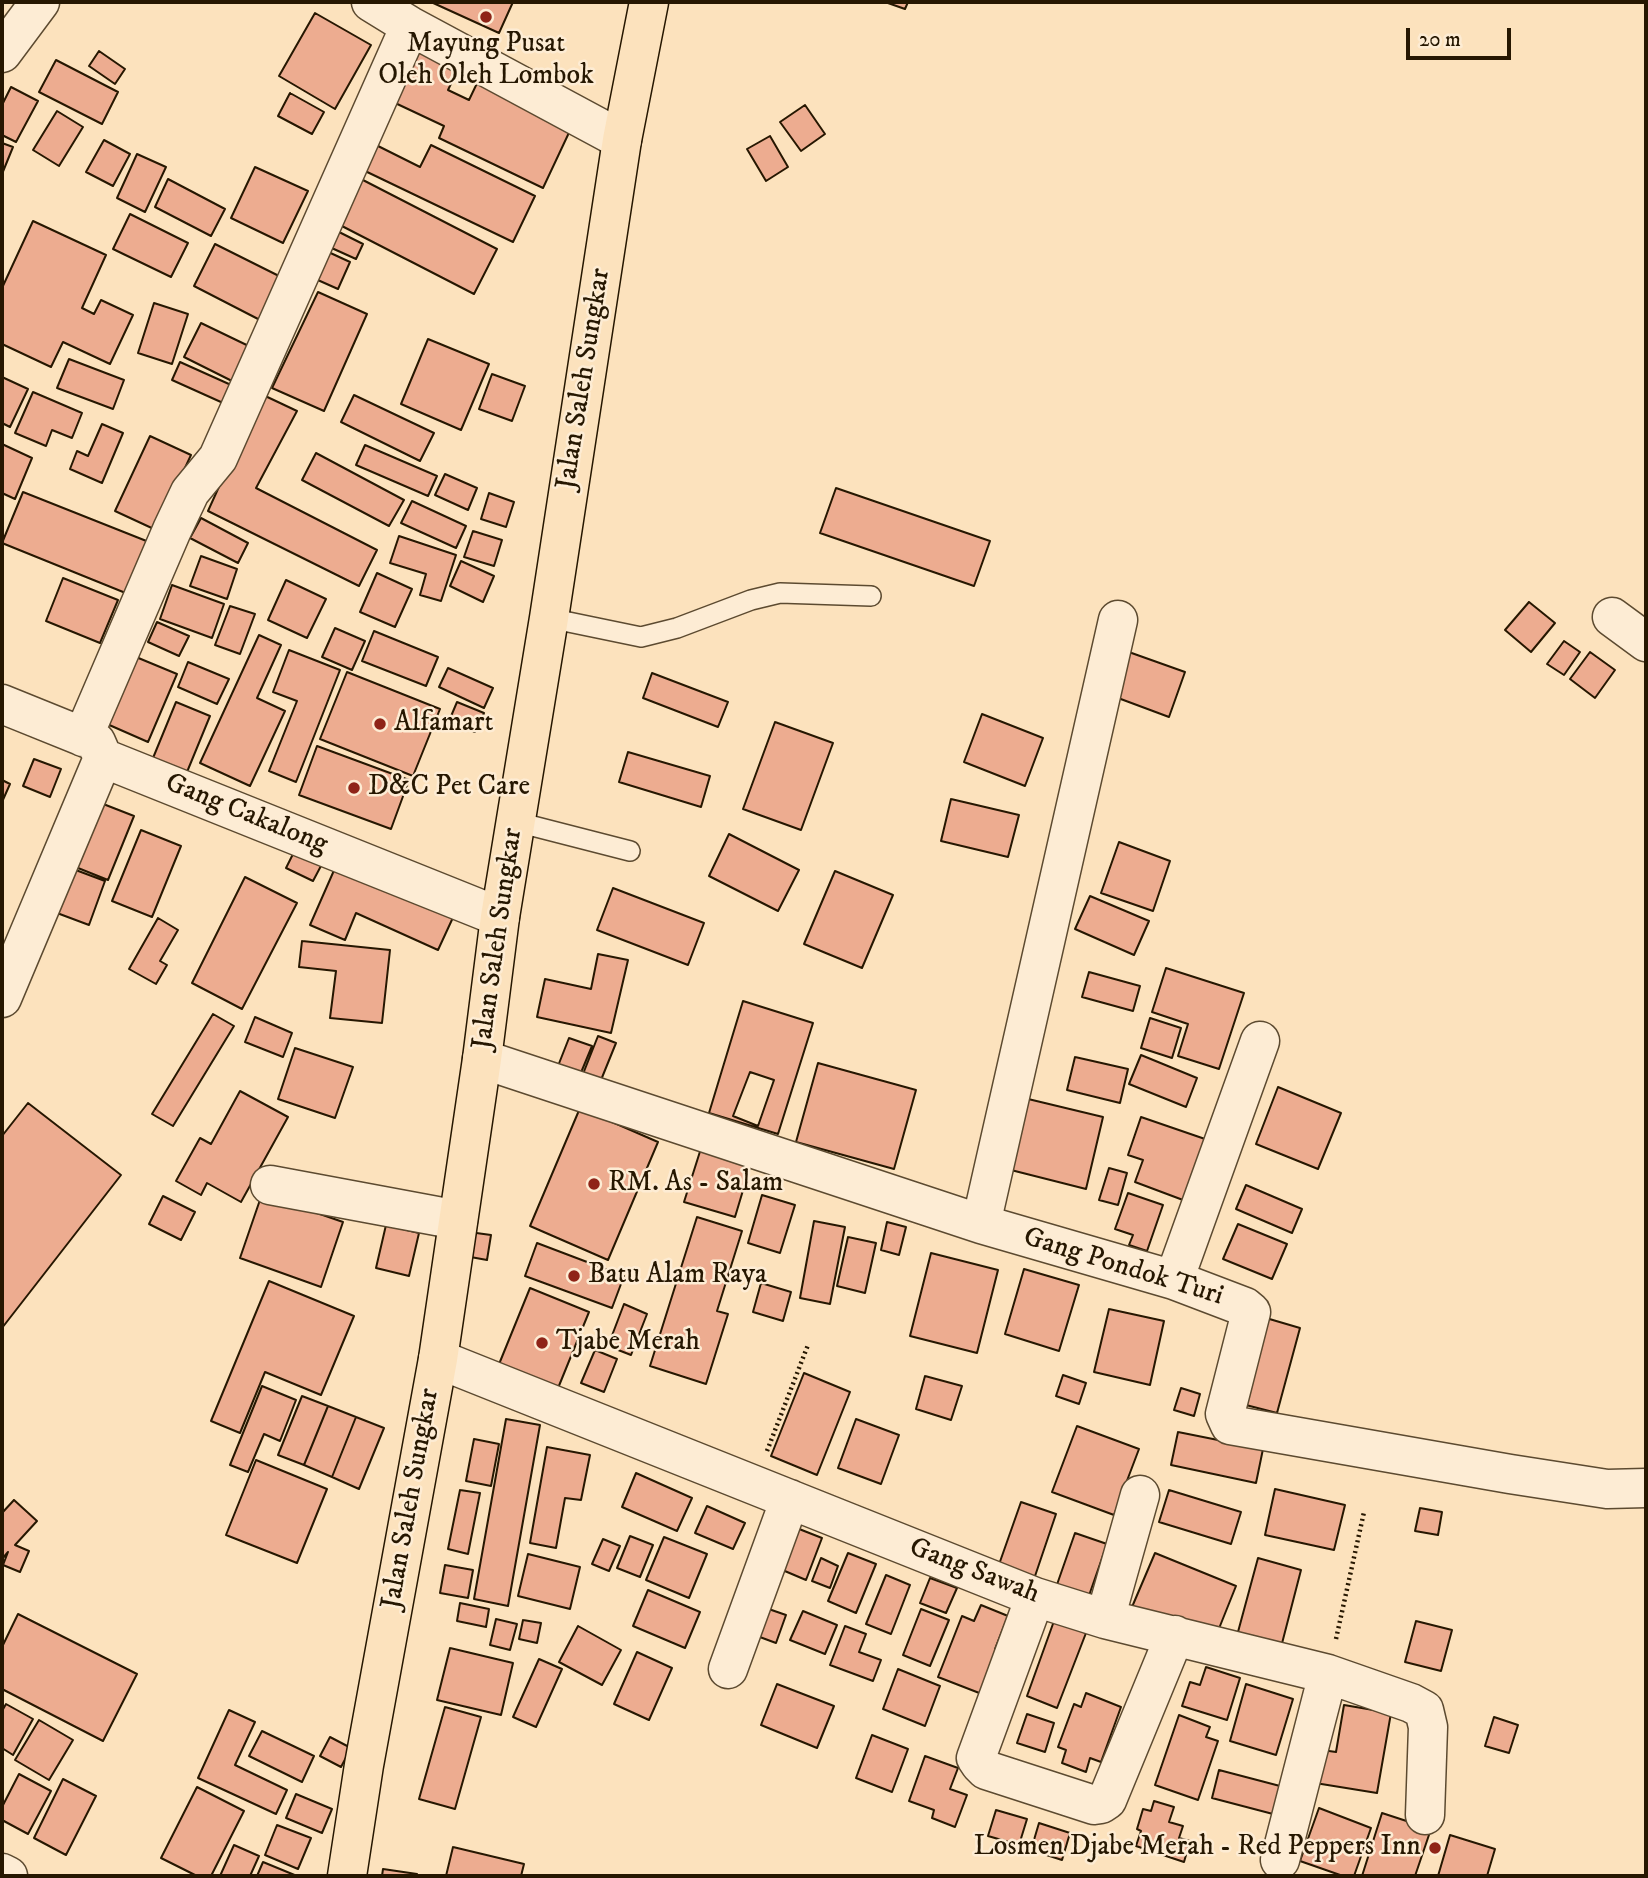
<!DOCTYPE html>
<style>
body{margin:0}
#map{position:relative;width:1648px;height:1878px;overflow:hidden;background:#fce2bd;font-family:"IM FELL DW Pica",serif}
canvas{display:block}
.frame{position:absolute;inset:0;border:4px solid #261701;pointer-events:none}
.scale{position:absolute;left:1406px;top:28px;width:105px;height:32px;box-sizing:border-box;border:4px solid #261701;border-top:0;padding-left:9px;font-size:21px;line-height:24px;white-space:nowrap;color:#261701;-webkit-text-stroke:5px #fdecd4;paint-order:stroke}
</style>
<div id="map">
<canvas width="1648" height="1878"></canvas>
<div class="frame"></div>
<div class="scale">20 m</div>
</div>
<script>
const context = document.querySelector('canvas').getContext('2d');
context.lineJoin = 'round';
function paint(path, color) { context.fillStyle = color; context.fill(path, 'evenodd'); }
const toPath = rows => new Path2D(rows.map(r => 'M' + r).join(''));
function trace(path, color, width, dash) { context.strokeStyle = color; context.lineWidth = width; context.lineCap = dash ? 'butt' : 'round'; context.setLineDash(dash || []); context.stroke(path); }
function write(font, color, halo, rows, align = 'center') {
  context.font = font + ' "IM FELL DW Pica",serif'; context.lineWidth = 5; context.setLineDash([]); context.textBaseline = 'middle'; context.strokeStyle = halo; context.fillStyle = color; for (const [text, x, y, turn = 0] of rows) {
    context.save(); context.translate(x, y); context.rotate((+turn || 0) * Math.PI / 180); context.textAlign = isNaN(turn) ? turn : align; if (halo) context.strokeText(text, 0, 0); context.fillText(text, 0, 0); context.restore();
  }
}
const building = toPath([
 [431,2,513,2,499,33,431,2],
 [885,2,908,2,905,9,885,2],
 [315,13,371,45,335,109,279,76,315,13],
 [418,49,458,69,448,90,469,100,480,77,574,122,543,188,439,138,444,126,393,102,418,49],
 [99,51,125,69,115,84,89,66,99,51],
 [56,60,118,92,102,124,39,92,56,60],
 [11,87,38,101,16,142,2,135,2,105,11,87],
 [290,93,324,112,312,134,278,116,290,93],
 [805,105,825,134,801,151,780,122,805,105],
 [57,111,83,127,59,166,33,150,57,111],
 [770,136,788,167,766,181,747,149,770,136],
 [104,140,130,154,113,186,86,172,104,140],
 [2,143,13,147,2,174,2,143],
 [376,145,420,167,431,145,535,196,513,242,363,170,376,145],
 [137,154,166,167,145,212,117,198,137,154],
 [255,167,308,191,283,243,231,218,255,167],
 [168,179,225,209,211,236,155,207,168,179],
 [361,179,497,249,474,294,338,224,361,179],
 [130,214,188,243,171,277,113,249,130,214],
 [33,221,106,255,82,308,94,314,101,300,133,315,110,364,63,342,51,367,2,344,2,288,33,221],
 [333,229,363,244,356,259,325,245,333,229],
 [215,244,281,277,260,320,194,286,215,244],
 [324,250,350,262,338,289,311,277,324,250],
 [318,292,367,314,324,411,272,388,318,292],
 [154,303,188,314,172,364,138,353,154,303],
 [201,323,257,350,240,385,184,357,201,323],
 [428,339,489,364,461,430,401,404,428,339],
 [69,359,124,380,113,409,57,388,69,359],
 [180,362,240,389,232,407,172,380,180,362],
 [492,374,525,386,512,421,479,409,492,374],
 [2,377,28,389,10,427,2,423,2,377],
 [33,392,82,413,72,438,52,430,46,446,15,433,33,392],
 [261,394,297,411,256,488,377,550,359,586,208,511,261,394],
 [354,395,434,433,420,461,341,422,354,395],
 [102,424,123,433,102,483,70,469,77,451,88,456,102,424],
 [150,436,191,455,156,530,115,511,150,436],
 [2,444,32,458,15,499,2,493,2,444],
 [365,445,437,476,428,496,356,465,365,445],
 [316,453,404,500,389,526,302,480,316,453],
 [445,474,477,488,468,510,435,495,445,474],
 [836,488,990,541,974,586,820,533,836,488],
 [23,492,154,544,133,596,2,543,23,492],
 [489,493,514,502,506,527,481,519,489,493],
 [412,501,466,526,456,548,401,523,412,501],
 [201,518,248,543,238,563,190,538,201,518],
 [473,531,502,540,494,566,464,557,473,531],
 [399,536,456,555,441,601,420,595,426,574,390,563,399,536],
 [201,556,237,569,227,599,190,586,201,556],
 [461,561,494,576,483,602,450,586,461,561],
 [377,573,412,589,395,627,360,612,377,573],
 [63,578,118,600,100,643,46,621,63,578],
 [286,580,326,599,307,638,268,620,286,580],
 [172,585,224,604,212,638,160,619,172,585],
 [1529,602,1555,623,1531,652,1505,630,1529,602],
 [230,606,255,614,240,654,215,645,230,606],
 [157,622,189,636,179,656,148,642,157,622],
 [335,628,365,641,352,670,322,657,335,628],
 [374,631,438,657,426,686,362,661,374,631],
 [259,635,281,645,257,698,285,711,250,786,200,763,259,635],
 [1564,641,1580,652,1564,675,1547,664,1564,641],
 [289,650,340,670,296,782,269,771,297,701,273,692,289,650],
 [1126,651,1185,672,1169,717,1110,695,1126,651],
 [1590,652,1615,670,1595,698,1570,679,1590,652],
 [136,657,177,674,148,742,107,724,136,657],
 [188,662,229,679,217,704,178,687,188,662],
 [448,668,493,688,484,708,439,687,448,668],
 [347,672,440,709,413,776,320,739,347,672],
 [652,673,728,702,718,727,643,698,652,673],
 [176,702,210,716,187,772,153,758,176,702],
 [457,702,484,713,475,732,449,721,457,702],
 [982,714,1043,738,1025,786,964,762,982,714],
 [775,722,833,743,801,830,743,809,775,722],
 [317,746,409,780,391,829,299,795,317,746],
 [628,752,710,776,701,807,619,782,628,752],
 [34,759,61,769,50,797,23,786,34,759],
 [2,780,10,784,2,802,2,780],
 [951,799,1019,815,1008,857,941,841,951,799],
 [93,800,134,816,108,880,68,864,93,800],
 [141,830,181,846,152,917,112,901,141,830],
 [729,834,799,870,778,911,709,876,729,834],
 [1119,842,1170,861,1153,911,1101,893,1119,842],
 [295,850,322,864,313,881,286,868,295,850],
 [339,859,456,911,438,950,356,913,345,940,310,925,339,859],
 [65,866,105,881,89,925,49,910,65,866],
 [835,871,893,895,862,968,804,944,835,871],
 [245,877,297,903,242,1009,192,983,245,877],
 [613,888,704,923,688,965,597,930,613,888],
 [1090,896,1149,921,1134,955,1075,929,1090,896],
 [158,918,178,930,160,961,167,965,156,984,129,969,158,918],
 [302,941,390,950,382,1023,330,1018,336,971,299,967,302,941],
 [598,954,628,960,611,1033,537,1017,545,979,591,989,598,954],
 [1166,968,1244,993,1219,1069,1178,1056,1188,1024,1152,1012,1166,968],
 [1089,972,1140,986,1133,1011,1082,997,1089,972],
 [743,1001,813,1023,778,1134,709,1113,743,1001],
 [213,1014,234,1026,173,1126,152,1114,213,1014],
 [255,1017,292,1033,283,1057,245,1042,255,1017],
 [1150,1018,1181,1028,1172,1058,1141,1048,1150,1018],
 [598,1036,616,1043,601,1080,583,1074,598,1036],
 [569,1038,592,1046,580,1075,558,1066,569,1038],
 [295,1048,353,1067,335,1118,278,1099,295,1048],
 [1141,1055,1197,1078,1186,1107,1129,1084,1141,1055],
 [1075,1057,1128,1069,1120,1103,1067,1090,1075,1057],
 [818,1063,916,1090,894,1169,796,1142,818,1063],
 [750,1072,774,1080,758,1126,733,1116,750,1072],
 [1278,1087,1341,1113,1318,1169,1256,1144,1278,1087],
 [240,1091,288,1117,241,1202,207,1183,201,1195,176,1181,200,1138,211,1144,240,1091],
 [1024,1098,1103,1117,1086,1189,1007,1169,1024,1098],
 [28,1103,121,1175,2,1328,2,1136,28,1103],
 [580,1108,658,1142,608,1260,530,1226,580,1108],
 [1141,1117,1205,1139,1183,1200,1135,1182,1143,1160,1128,1155,1141,1117],
 [703,1142,753,1157,735,1217,684,1202,703,1142],
 [1109,1168,1127,1173,1118,1205,1099,1200,1109,1168],
 [1246,1185,1302,1209,1292,1233,1236,1209,1246,1185],
 [1128,1193,1163,1205,1147,1251,1129,1245,1133,1235,1115,1229,1128,1193],
 [262,1194,343,1222,321,1287,240,1258,262,1194],
 [762,1195,795,1205,780,1253,748,1243,762,1195],
 [163,1196,195,1212,181,1240,149,1224,163,1196],
 [697,1217,742,1231,717,1311,728,1314,706,1384,650,1366,697,1217],
 [814,1221,845,1227,830,1304,800,1298,814,1221],
 [887,1222,906,1227,899,1255,881,1250,887,1222],
 [1238,1224,1287,1244,1272,1279,1223,1259,1238,1224],
 [386,1225,419,1233,409,1276,376,1268,386,1225],
 [469,1232,491,1235,487,1260,465,1256,469,1232],
 [848,1237,876,1243,865,1293,837,1286,848,1237],
 [537,1243,624,1276,612,1308,525,1276,537,1243],
 [931,1253,998,1270,977,1353,910,1336,931,1253],
 [1024,1269,1079,1285,1059,1351,1005,1334,1024,1269],
 [269,1281,354,1316,321,1395,265,1372,240,1433,211,1421,269,1281],
 [761,1283,791,1292,783,1321,753,1312,761,1283],
 [530,1288,589,1312,554,1398,495,1374,530,1288],
 [624,1304,647,1314,631,1355,608,1346,624,1304],
 [1109,1309,1164,1321,1150,1385,1094,1372,1109,1309],
 [1266,1318,1300,1328,1277,1413,1242,1404,1266,1318],
 [595,1350,617,1359,604,1392,581,1383,595,1350],
 [804,1373,850,1392,817,1475,771,1456,804,1373],
 [1063,1375,1086,1383,1079,1404,1056,1396,1063,1375],
 [925,1376,962,1386,951,1420,916,1409,925,1376],
 [262,1386,296,1400,280,1441,264,1434,248,1472,230,1465,262,1386],
 [1181,1388,1200,1394,1194,1416,1174,1410,1181,1388],
 [302,1396,328,1406,304,1465,278,1455,302,1396],
 [328,1406,356,1417,332,1477,304,1465,328,1406],
 [356,1417,384,1428,359,1489,332,1477,356,1417],
 [506,1419,540,1425,508,1606,474,1599,506,1419],
 [856,1419,899,1435,881,1484,838,1468,856,1419],
 [1077,1426,1139,1449,1114,1515,1052,1492,1077,1426],
 [1178,1432,1263,1449,1256,1483,1171,1465,1178,1432],
 [474,1439,499,1444,491,1486,466,1481,474,1439],
 [547,1447,590,1455,581,1500,565,1498,556,1548,530,1543,547,1447],
 [256,1460,327,1489,297,1563,226,1535,256,1460],
 [636,1473,692,1498,677,1531,622,1507,636,1473],
 [1275,1489,1345,1505,1334,1550,1265,1535,1275,1489],
 [460,1490,480,1493,468,1554,448,1549,460,1490],
 [1169,1490,1241,1512,1231,1544,1159,1522,1169,1490],
 [14,1500,37,1521,15,1545,29,1551,20,1572,3,1565,8,1552,2,1559,2,1513,14,1500],
 [1021,1502,1056,1514,1032,1585,996,1573,1021,1502],
 [707,1506,745,1523,733,1549,695,1533,707,1506],
 [1420,1508,1442,1512,1438,1535,1415,1531,1420,1508],
 [789,1525,822,1538,806,1580,773,1566,789,1525],
 [1075,1533,1107,1544,1085,1607,1053,1596,1075,1533],
 [630,1536,653,1545,640,1577,617,1568,630,1536],
 [664,1537,707,1554,689,1598,646,1580,664,1537],
 [603,1539,620,1546,609,1571,592,1564,603,1539],
 [848,1553,876,1564,856,1613,828,1601,848,1553],
 [1155,1553,1236,1586,1214,1641,1132,1607,1155,1553],
 [528,1554,580,1567,570,1609,518,1596,528,1554],
 [821,1558,838,1566,830,1588,812,1581,821,1558],
 [1258,1558,1301,1570,1279,1655,1235,1643,1258,1558],
 [445,1565,473,1570,468,1598,440,1593,445,1565],
 [886,1575,910,1585,891,1634,866,1624,886,1575],
 [930,1578,957,1588,946,1613,920,1603,930,1578],
 [648,1590,700,1612,685,1648,633,1626,648,1590],
 [460,1603,489,1609,486,1627,457,1621,460,1603],
 [981,1605,1008,1616,995,1649,1004,1653,987,1696,938,1677,962,1616,974,1621,981,1605],
 [760,1606,786,1615,776,1643,749,1633,760,1606],
 [921,1609,949,1620,930,1666,903,1655,921,1609],
 [803,1611,837,1625,825,1654,790,1640,803,1611],
 [18,1614,137,1674,103,1741,2,1689,2,1647,18,1614],
 [496,1619,517,1624,510,1650,490,1645,496,1619],
 [523,1620,541,1623,537,1643,519,1639,523,1620],
 [1054,1621,1086,1633,1057,1708,1027,1696,1054,1621],
 [1416,1621,1452,1630,1441,1671,1405,1662,1416,1621],
 [578,1626,621,1650,602,1685,559,1662,578,1626],
 [845,1626,866,1634,859,1652,881,1660,873,1681,830,1665,845,1626],
 [450,1648,513,1663,501,1715,437,1700,450,1648],
 [637,1652,672,1668,649,1720,614,1704,637,1652],
 [539,1659,562,1669,536,1727,513,1717,539,1659],
 [1206,1667,1240,1678,1227,1720,1182,1706,1190,1682,1200,1685,1206,1667],
 [898,1669,940,1686,925,1726,883,1709,898,1669],
 [777,1684,834,1706,817,1748,761,1725,777,1684],
 [1246,1684,1293,1699,1276,1755,1230,1741,1246,1684],
 [1086,1693,1121,1707,1101,1762,1090,1758,1086,1772,1062,1763,1066,1750,1058,1747,1074,1704,1081,1707,1086,1693],
 [6,1704,33,1719,13,1755,2,1748,2,1711,6,1704],
 [1344,1705,1391,1713,1377,1793,1309,1782,1315,1749,1336,1752,1344,1705],
 [445,1707,481,1717,455,1809,419,1799,445,1707],
 [229,1710,255,1722,235,1765,287,1790,276,1814,198,1778,229,1710],
 [1027,1714,1054,1723,1045,1752,1017,1743,1027,1714],
 [1179,1715,1210,1727,1206,1737,1218,1741,1198,1800,1155,1785,1179,1715],
 [1494,1717,1518,1725,1509,1753,1485,1746,1494,1717],
 [39,1720,73,1740,49,1780,15,1760,39,1720],
 [262,1731,314,1756,302,1782,249,1756,262,1731],
 [872,1735,908,1749,892,1792,856,1778,872,1735],
 [330,1737,351,1748,341,1767,320,1756,330,1737],
 [925,1756,958,1768,950,1789,967,1795,955,1827,932,1818,934,1810,909,1801,925,1756],
 [1219,1770,1280,1786,1273,1814,1212,1798,1219,1770],
 [19,1774,51,1791,28,1834,2,1820,2,1807,19,1774],
 [63,1779,96,1796,66,1855,34,1838,63,1779],
 [197,1787,244,1811,211,1876,197,1876,161,1858,197,1787],
 [296,1794,332,1809,322,1833,286,1818,296,1794],
 [1154,1801,1174,1807,1169,1822,1183,1826,1179,1838,1190,1841,1184,1862,1136,1846,1141,1831,1137,1829,1143,1809,1151,1811,1154,1801],
 [1319,1808,1371,1828,1354,1876,1343,1876,1300,1861,1319,1808],
 [996,1810,1027,1819,1019,1845,988,1836,996,1810],
 [1382,1813,1431,1829,1415,1876,1362,1876,1382,1813],
 [1039,1823,1070,1833,1062,1860,1031,1850,1039,1823],
 [277,1825,311,1838,298,1869,265,1855,277,1825],
 [1450,1835,1495,1849,1487,1876,1438,1876,1450,1835],
 [234,1845,259,1856,250,1876,220,1876,234,1845],
 [453,1847,524,1864,521,1876,446,1876,453,1847],
 [263,1862,297,1876,257,1876,263,1862],
 [383,1869,417,1874,416,1876,382,1876,383,1869]
]);
const path = toPath([
 [767,1451,808,1345],
 [1336,1639,1364,1512]
]);
const service = toPath([
 [549,618,641,637,677,628,751,600,780,593,871,596],
 [517,822,630,851]
]);
const minor = toPath([
 [371,2,410,26,622,140],
 [2,53,40,2],
 [1612,617,1646,642],
 [2,704,96,742,103,758,500,917],
 [83,737,172,530,190,492,218,458,410,26],
 [2,998,103,758],
 [482,1059,981,1224,1174,1280,1245,1307,1251,1312,1225,1414,1230,1425,1510,1474,1607,1489,1646,1488],
 [270,1185,458,1220],
 [981,1224,1118,620],
 [1174,1280,1260,1041],
 [438,1359,1035,1597,1105,1619,1328,1674,1411,1703,1424,1710,1428,1727,1425,1815],
 [1035,1597,976,1758,980,1764,986,1770,1094,1805,1101,1804,1107,1800,1175,1635],
 [1105,1619,1140,1495],
 [728,1669,790,1499],
 [1280,1860,1328,1674],
 [2,1873,8,1876]
]);
const trunk = toPath([
 [347,1876,364,1765,438,1359,482,1059,500,917,549,618,622,140,649,2]
]);
const markers = [
 [486,17,7,"#8f2418"],
 [380,724,7,"#8f2418"],
 [354,788,7,"#8f2418"],
 [594,1184,7,"#8f2418"],
 [574,1276,7,"#8f2418"],
 [542,1343,7,"#8f2418"],
 [1435,1848,7,"#8f2418"]
];
const poiNames = [
 ["Mayung Pusat",486,45,"center"],
 ["Oleh Oleh Lombok",486,77,"center"],
 ["Alfamart",394,724],
 ["D&C Pet Care",368,788],
 ["RM. As - Salam",608,1184],
 ["Batu Alam Raya",588,1276],
 ["Tjabe Merah",556,1343],
 ["Losmen Djabe Merah - Red Peppers Inn",1421,1848,"right"]
];
const streetNames = [
 ["Jalan Saleh Sungkar",585,379,-81],
 ["Gang Cakalong",246,815,22],
 ["Jalan Saleh Sungkar",499,939,-82],
 ["Gang Pondok Turi",1123,1268,17],
 ["Jalan Saleh Sungkar",412,1499,-80],
 ["Gang Sawah",974,1572,21]
];
paint(building, '#edac90');
trace(building, '#261701', 2);
trace(service, '#5c4a30', 22);
trace(minor, '#5c4a30', 41);
trace(trunk, '#261701', 41);
trace(path, '#261701', 4.5, [2, 3.5]);
trace(service, '#fdecd4', 19);
trace(minor, '#fdecd4', 38);
trace(trunk, '#fce2bd', 38);
for (const [x, y, r, color] of markers) { const dot = new Path2D(); dot.arc(x, y, r, 0, 2 * Math.PI); context.fillStyle = color; context.fill(dot); trace(dot, '#fdecd4', 2.5); }
write('28px', '#261701', '#fdecd4', poiNames, 'left');
write('28px', '#261701', '#fdecd4', streetNames);
</script>
